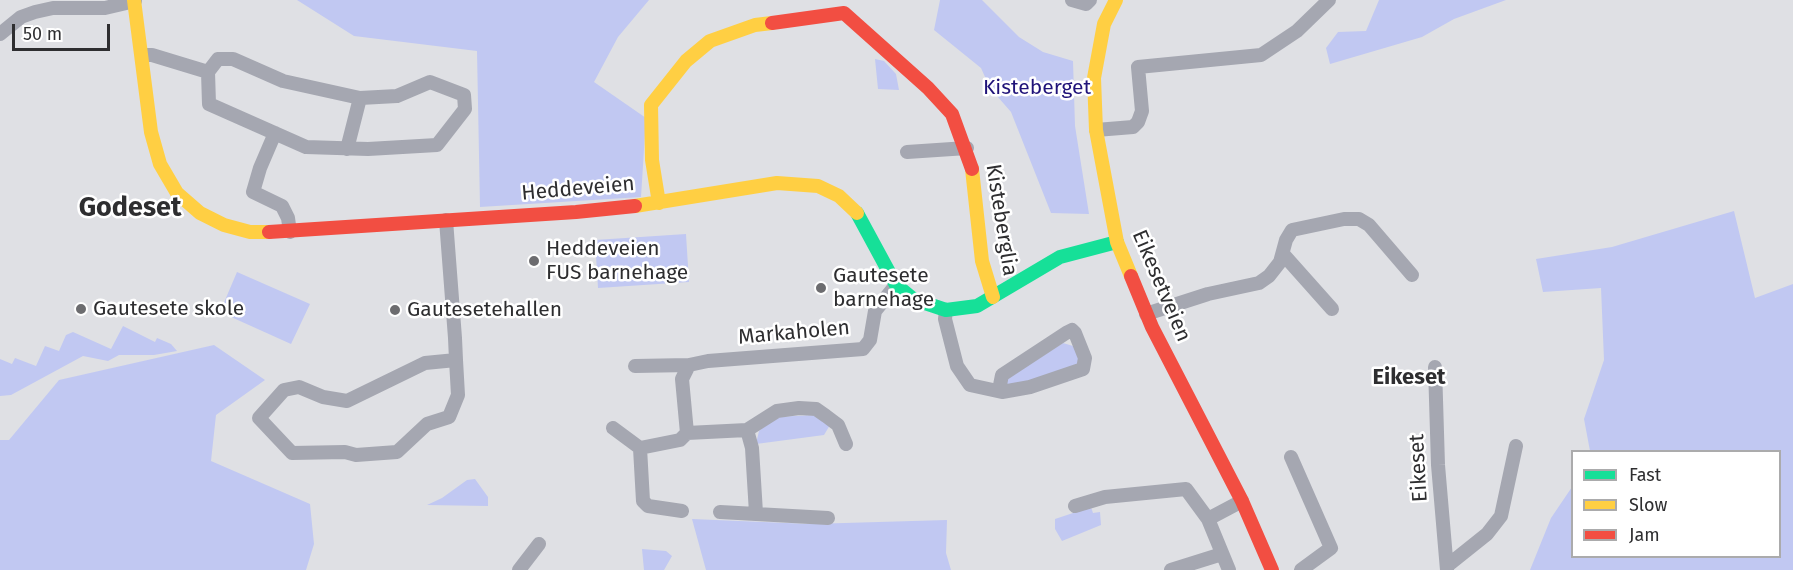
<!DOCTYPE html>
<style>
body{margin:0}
#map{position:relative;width:1793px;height:570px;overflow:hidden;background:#dfe0e4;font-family:"Fira Sans",sans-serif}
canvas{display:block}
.legend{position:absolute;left:1571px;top:450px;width:210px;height:108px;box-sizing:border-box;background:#fff;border:2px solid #ababac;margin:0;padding:8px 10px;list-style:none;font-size:18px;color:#2e2e30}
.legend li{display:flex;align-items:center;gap:12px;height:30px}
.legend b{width:30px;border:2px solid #ababac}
.scale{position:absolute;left:12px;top:24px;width:98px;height:27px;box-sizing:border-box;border:3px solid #2e2e30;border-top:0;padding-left:8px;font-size:18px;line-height:21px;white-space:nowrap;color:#2e2e30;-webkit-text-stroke:4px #fff;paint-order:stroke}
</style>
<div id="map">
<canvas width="1793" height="570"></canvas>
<ul class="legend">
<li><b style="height:8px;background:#16e098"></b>Fast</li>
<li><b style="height:8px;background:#ffcf43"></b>Slow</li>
<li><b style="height:8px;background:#f24e42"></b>Jam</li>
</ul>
<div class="scale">50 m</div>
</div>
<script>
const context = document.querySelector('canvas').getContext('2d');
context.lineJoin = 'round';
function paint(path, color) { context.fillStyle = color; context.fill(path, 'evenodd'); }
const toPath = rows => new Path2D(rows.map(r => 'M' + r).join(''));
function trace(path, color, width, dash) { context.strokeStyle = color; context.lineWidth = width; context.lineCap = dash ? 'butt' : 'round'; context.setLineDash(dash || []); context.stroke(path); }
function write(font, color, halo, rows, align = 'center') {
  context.font = font + ' "Fira Sans",sans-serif'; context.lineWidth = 5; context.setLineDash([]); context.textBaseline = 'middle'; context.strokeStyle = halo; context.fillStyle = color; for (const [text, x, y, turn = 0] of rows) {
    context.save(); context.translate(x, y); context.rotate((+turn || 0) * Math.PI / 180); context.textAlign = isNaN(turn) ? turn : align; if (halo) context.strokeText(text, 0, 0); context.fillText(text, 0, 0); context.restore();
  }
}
const green = toPath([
 [297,0,649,0,618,37,594,82,646,118,641,197,480,207,477,51,354,36],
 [940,0,982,0,1019,37,1043,52,1073,61,1075,126,1089,214,1051,213,1011,112,990,88,981,68,934,30],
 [1379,0,1506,0,1454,19,1422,37,1330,64,1326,48,1338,32,1366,31],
 [875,59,884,61,896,74,899,90,878,89],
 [1734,211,1755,298,1793,284,1793,570,1530,570,1551,518,1572,487,1572,556,1780,556,1780,452,1590,451,1584,419,1604,360,1601,288,1543,292,1536,259,1612,247],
 [686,234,689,282,598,288,595,240],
 [237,272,310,304,291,344,220,312],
 [123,326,155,342,157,338,171,344,177,351,154,355,119,355,108,361,83,356,11,395,0,396,0,359,12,364,15,358,36,366,45,346,59,351,66,335,73,332,111,349],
 [1063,343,1073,346,1078,352,1078,366,1010,388,1006,384,1006,379],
 [214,345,265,380,216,415,211,461,310,504,314,544,306,570,0,570,0,440,9,440,59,380],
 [815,415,830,425,824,435,756,444,759,431,775,417],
 [475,479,488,497,488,506,427,505,442,498,467,480],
 [1091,507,1093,513,1100,512,1101,525,1062,541,1055,529,1055,519],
 [692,519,810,524,947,520,946,553,951,570,706,570],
 [642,549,666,551,672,556,664,570,644,570]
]);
const street = toPath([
 [1072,0,1086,4,1090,0],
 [0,34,21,17,35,12,53,8,105,8,135,1],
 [143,55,152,55,208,72],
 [218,59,233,59,283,81,360,98,397,96,430,82,464,95,465,109,437,145,368,149,306,147,209,104,208,72,218,59],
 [1096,130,1133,127,1138,122,1142,111,1138,67,1261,55,1297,31,1329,0],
 [275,133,260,168,253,192,282,206,288,218,290,232],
 [347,149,360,98],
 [907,152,967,148],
 [446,220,455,338,456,360,458,395,449,417,427,424,397,452,356,455,345,452,292,453,259,418,284,390,299,387,323,397,347,401,425,363,456,360],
 [1283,254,1332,309],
 [946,310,945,319,957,366,970,385,1002,392,1030,387,1083,369,1085,358,1075,333,1072,330,1066,333,1002,375,1000,385,1002,392],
 [1146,314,1208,294,1259,283,1269,276,1280,262,1286,240,1292,230,1344,219,1359,219,1369,225,1412,275],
 [635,366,689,365,708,361,863,349,870,340,875,311,896,285],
 [1435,367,1438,465,1447,570],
 [613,428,640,448,643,501,648,506,682,511],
 [747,430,752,448,756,513],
 [687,433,682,379,689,365],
 [640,448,680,440,687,433,747,430,777,411,799,408,816,409,826,416,838,425,846,444],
 [1291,457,1331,548,1301,570],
 [1075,506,1105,497,1186,489,1208,519,1229,570],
 [720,512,828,518],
 [1208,519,1242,501],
 [1447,566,1487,534,1501,516,1516,446],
 [519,570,539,544],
 [1171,570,1222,554]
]);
const fast = toPath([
 [857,213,896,285,913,299,946,310,977,306,1060,257,1117,242]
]);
const slow = toPath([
 [134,0,151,132,160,164,177,193,200,213,224,225,250,232,269,232],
 [1116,0,1104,24,1094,78,1096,130,1117,242,1131,276],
 [972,169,982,261,993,297],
 [659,203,652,160,651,105,686,61,710,41,755,25,772,23],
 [635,206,777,183,818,186,839,196,857,213]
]);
const jam = toPath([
 [772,23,844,13,928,88,952,114,972,169],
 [269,232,576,212,635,206],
 [1131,276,1152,327,1242,501,1272,570]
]);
const markers = [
 [534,261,6,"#6c6c6f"],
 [821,288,6,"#6c6c6f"],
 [81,309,6,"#6c6c6f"],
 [395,310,6,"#6c6c6f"]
];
const parkNames = [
 ["Kisteberget",1037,88]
];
const streetNames = [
 ["Heddeveien",578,189,-5],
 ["Kisteberglia",1001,220,81],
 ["Eikesetveien",1161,286,67],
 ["Markaholen",794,333,-5],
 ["Eikeset",1419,468,-93]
];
const poiNames = [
 ["Heddeveien",546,249],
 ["FUS barnehage",546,273],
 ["Gautesete",833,276],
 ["barnehage",833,300],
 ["Gautesete skole",93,309],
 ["Gautesetehallen",407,310]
];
const neighbourhoodNames = [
 ["Eikeset",1409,378]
];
const districtNames = [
 ["Godeset",130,208]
];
paint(green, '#c1c8f2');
trace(street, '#a5a7b1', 14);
trace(fast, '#16e098', 14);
trace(slow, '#ffcf43', 14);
trace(jam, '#f24e42', 14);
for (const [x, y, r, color] of markers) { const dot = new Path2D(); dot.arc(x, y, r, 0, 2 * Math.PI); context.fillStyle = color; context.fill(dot); trace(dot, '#fff', 2); }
write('21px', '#201379', '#fff', parkNames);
write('21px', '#2e2e30', '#fff', streetNames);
write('21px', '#2e2e30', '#fff', poiNames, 'left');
write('bold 22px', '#2e2e30', '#fff', neighbourhoodNames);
write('bold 27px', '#2e2e30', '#fff', districtNames);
</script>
